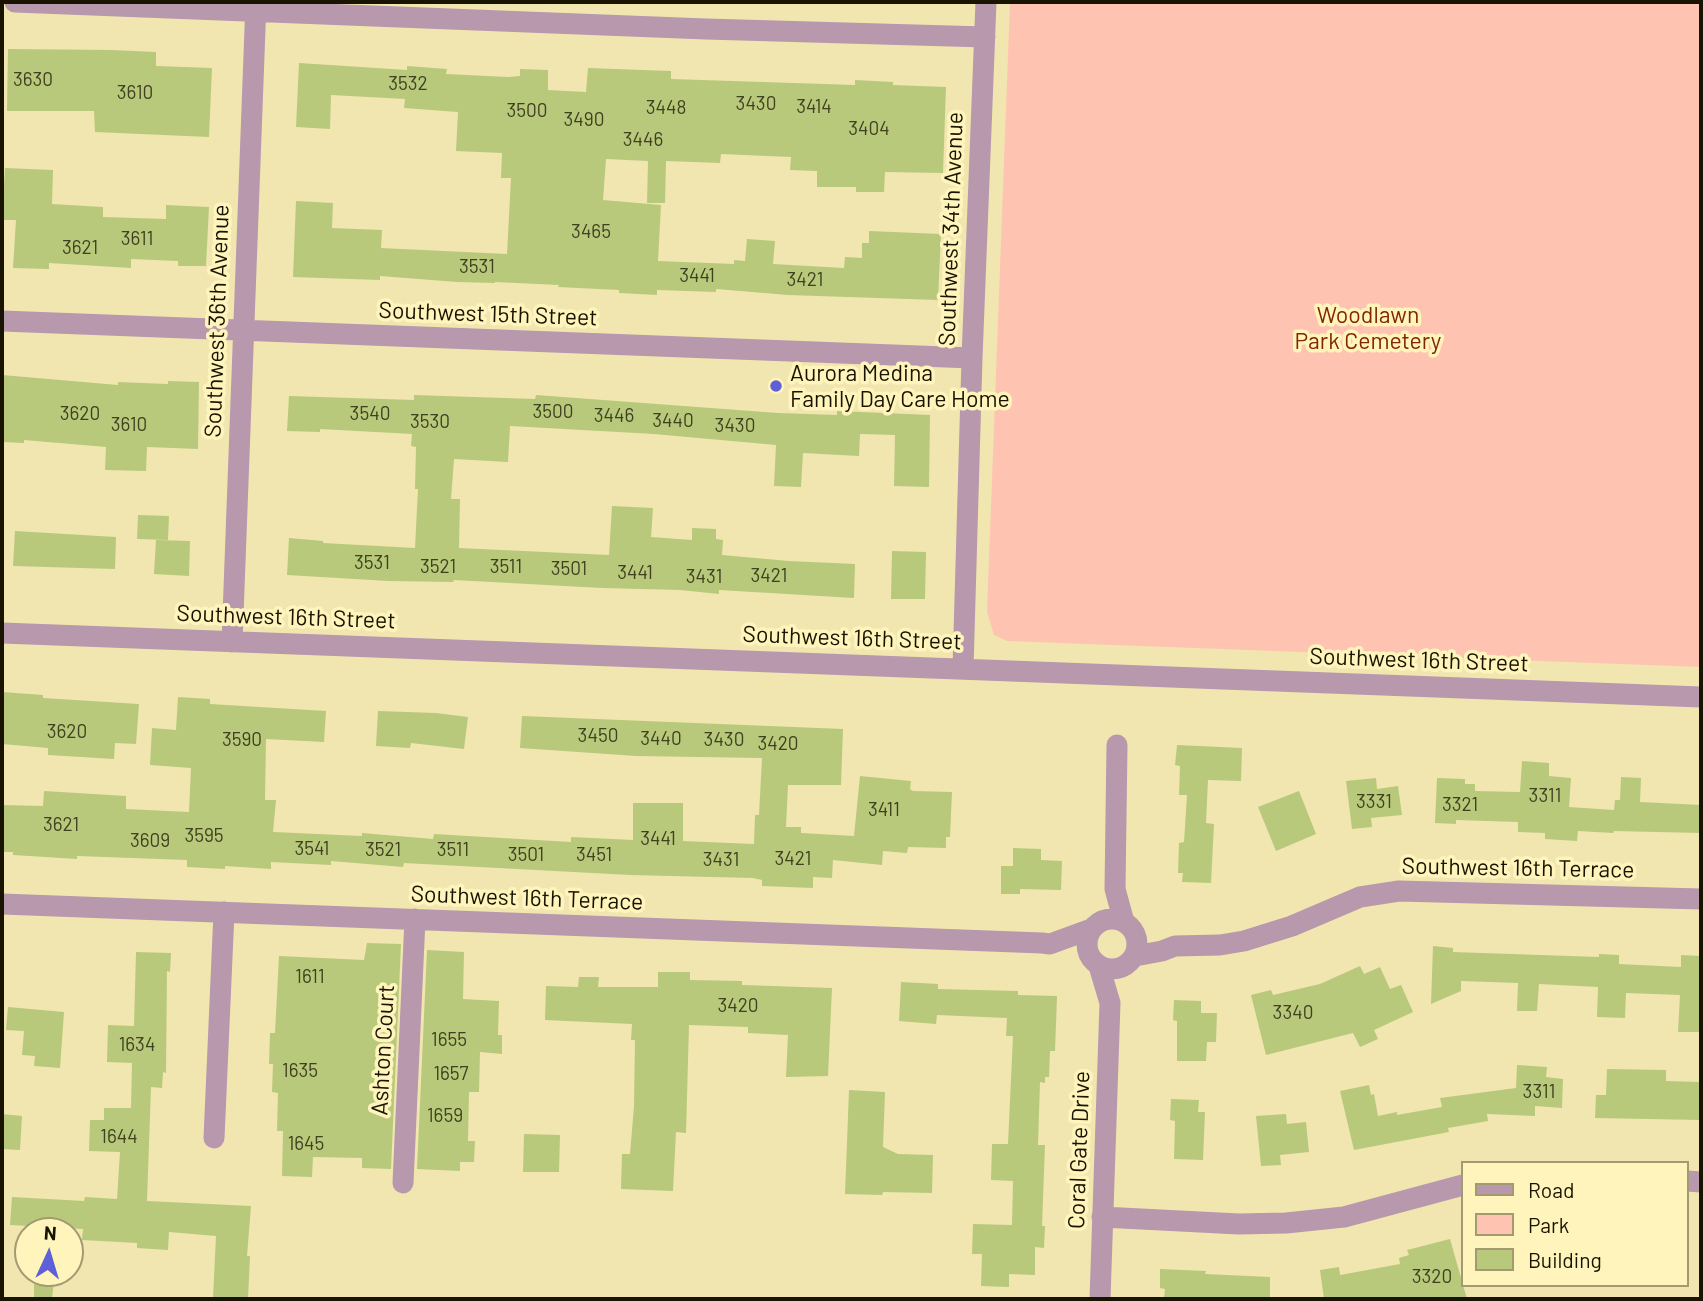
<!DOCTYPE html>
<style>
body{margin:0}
#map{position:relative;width:1703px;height:1301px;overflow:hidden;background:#f1e6b0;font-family:Barlow,sans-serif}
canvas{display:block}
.frame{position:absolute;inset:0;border:4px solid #181401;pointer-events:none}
.legend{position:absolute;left:1461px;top:1161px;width:228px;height:126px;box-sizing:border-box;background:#fef4bc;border:2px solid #a29a71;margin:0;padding:9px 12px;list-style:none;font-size:21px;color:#181401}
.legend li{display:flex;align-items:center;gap:14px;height:35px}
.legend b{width:35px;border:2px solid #a29a71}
.north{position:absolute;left:14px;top:1217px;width:70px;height:70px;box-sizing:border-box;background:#fef4bc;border:2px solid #a29a71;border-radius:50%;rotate:4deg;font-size:19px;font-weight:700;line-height:28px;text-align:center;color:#181401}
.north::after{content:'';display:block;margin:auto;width:24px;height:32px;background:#5f60d8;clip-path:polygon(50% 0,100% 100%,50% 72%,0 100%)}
</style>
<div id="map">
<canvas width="1703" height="1301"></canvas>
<div class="frame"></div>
<ul class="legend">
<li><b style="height:9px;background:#b798ad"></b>Road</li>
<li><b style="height:19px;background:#fec4b1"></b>Park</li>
<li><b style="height:19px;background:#b8c97b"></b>Building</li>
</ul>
<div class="north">N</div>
</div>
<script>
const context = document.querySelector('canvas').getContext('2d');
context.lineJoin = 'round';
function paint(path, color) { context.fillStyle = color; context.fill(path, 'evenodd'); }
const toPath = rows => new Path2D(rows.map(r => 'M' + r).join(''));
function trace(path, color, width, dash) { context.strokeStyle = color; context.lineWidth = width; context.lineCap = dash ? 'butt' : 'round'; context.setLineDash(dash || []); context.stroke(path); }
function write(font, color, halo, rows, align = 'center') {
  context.font = font + ' Barlow,sans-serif'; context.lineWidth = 7; context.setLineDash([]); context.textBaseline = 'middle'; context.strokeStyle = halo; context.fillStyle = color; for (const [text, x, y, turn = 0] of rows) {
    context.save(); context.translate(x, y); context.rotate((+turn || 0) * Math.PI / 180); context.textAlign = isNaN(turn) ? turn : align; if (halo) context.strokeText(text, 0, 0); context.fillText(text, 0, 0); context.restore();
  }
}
const green = toPath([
 [1010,2,1701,2,1701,667,1007,641,994,635,987,612]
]);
const building = toPath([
 [8,49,112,50,156,52,156,66,212,68,209,137,95,132,94,111,7,111],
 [299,63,407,70,407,66,447,69,446,74,508,77,520,76,520,69,548,70,548,90,586,92,588,68,671,71,671,79,855,85,855,80,893,82,893,85,946,87,943,173,885,172,884,192,856,192,856,187,817,187,817,171,790,170,791,157,721,154,720,163,666,161,665,203,647,203,648,161,606,159,603,200,661,205,658,261,734,264,734,260,745,261,747,239,775,241,773,264,844,268,845,257,862,258,862,243,869,243,869,231,941,234,938,300,788,295,716,289,716,292,657,290,657,295,619,293,619,290,558,287,559,285,495,282,495,283,457,282,380,276,380,280,293,277,296,201,333,203,332,228,382,230,381,248,507,254,511,178,501,178,502,153,456,151,458,112,404,108,405,99,331,95,330,129,296,127],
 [5,168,53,170,52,204,103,207,103,217,166,219,166,205,209,207,206,266,178,266,178,261,131,259,131,268,49,263,49,269,13,268,16,220,2,220],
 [2,375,118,385,118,382,168,384,168,381,199,382,198,449,147,447,146,471,105,470,106,447,24,440,24,443,2,442],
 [414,395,535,399,536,395,778,413,837,415,837,411,930,415,929,487,894,486,895,435,860,434,859,456,803,453,801,487,774,486,776,445,654,434,510,426,508,462,454,459,451,499,460,499,459,548,609,555,612,506,653,508,651,537,692,540,692,528,716,529,716,539,723,540,722,555,789,561,855,564,854,598,719,590,719,594,680,590,602,588,454,580,453,582,388,581,287,575,289,538,323,541,323,543,415,548,418,489,415,489,416,447,411,446,412,434,320,429,320,432,287,431,289,396,414,400],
 [138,515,169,516,168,540,137,539],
 [15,531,116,537,115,569,13,566],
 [156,540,190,541,189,576,154,574],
 [892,551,926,552,925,599,891,599],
 [2,692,43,695,43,698,139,704,136,744,115,743,114,759,48,755,48,748,2,744],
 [178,697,210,699,210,704,326,711,324,742,266,739,265,800,276,800,273,832,362,836,362,833,433,839,434,834,571,842,571,837,633,840,633,803,683,803,683,841,754,844,755,815,759,815,762,758,636,756,520,748,522,716,843,729,841,785,788,785,786,827,801,827,801,833,854,836,860,776,911,781,910,789,913,791,952,792,950,837,946,837,946,848,908,847,907,853,883,851,882,865,833,860,832,878,813,877,813,888,762,886,762,880,753,878,630,875,404,863,403,867,331,861,331,865,271,862,271,869,225,866,225,869,187,867,187,860,77,856,77,859,13,855,13,852,2,852,2,805,43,806,44,791,126,796,126,809,189,812,191,768,150,765,152,728,176,730],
 [378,711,436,713,468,717,464,749,411,743,410,748,376,746],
 [1177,745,1242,748,1241,781,1208,780,1206,823,1214,824,1211,883,1182,882,1183,873,1178,873,1179,843,1184,842,1187,795,1179,795,1180,766,1175,765],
 [1522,761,1549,763,1549,776,1571,778,1569,807,1614,810,1615,800,1620,800,1621,777,1641,778,1640,802,1701,805,1701,833,1614,831,1613,833,1578,831,1577,841,1545,839,1545,833,1518,832,1518,822,1456,820,1456,824,1435,823,1437,778,1465,779,1465,784,1475,784,1475,791,1520,792],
 [1376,778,1377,789,1398,786,1402,815,1371,818,1372,827,1352,829,1346,781],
 [1299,791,1316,834,1276,851,1258,807],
 [1013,848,1041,849,1041,860,1062,861,1061,890,1020,889,1020,894,1001,894,1001,866,1013,866],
 [367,943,401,944,391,1169,362,1168,362,1158,313,1157,312,1177,282,1176,283,1131,277,1131,278,1093,272,1092,273,1064,269,1064,270,1033,275,1033,279,956,364,960],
 [1433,946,1453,948,1453,952,1599,957,1599,954,1619,955,1619,964,1681,967,1681,955,1701,956,1701,1032,1678,1032,1680,995,1626,993,1625,1018,1597,1017,1598,987,1539,984,1537,1011,1517,1011,1518,983,1461,981,1461,991,1431,1004],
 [427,950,464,952,463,999,499,1001,498,1035,502,1035,502,1054,480,1052,479,1092,469,1092,468,1141,475,1141,474,1162,460,1162,460,1171,417,1169],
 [136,952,171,953,170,972,167,971,166,1073,163,1072,162,1088,151,1087,147,1201,251,1206,247,1256,250,1256,248,1299,213,1298,216,1236,169,1232,168,1250,137,1248,137,1243,82,1240,83,1229,10,1225,12,1197,84,1201,85,1197,117,1199,120,1152,89,1151,90,1120,104,1120,104,1108,131,1108,132,1063,107,1062,108,1025,134,1026],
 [1360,966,1364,974,1380,967,1390,989,1401,985,1413,1012,1374,1030,1378,1039,1360,1047,1353,1033,1266,1055,1251,995,1271,990,1273,995,1320,984],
 [658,972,690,972,690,980,742,981,742,985,832,988,828,1076,786,1077,788,1035,748,1033,748,1027,689,1025,686,1133,676,1132,673,1191,621,1189,622,1154,630,1154,634,1106,635,1040,631,1040,632,1024,545,1020,546,986,578,987,579,977,599,977,598,987,658,987],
 [901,982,938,984,938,989,1018,991,1018,995,1057,996,1055,1051,1050,1051,1049,1077,1045,1077,1045,1083,1040,1082,1038,1145,1045,1145,1042,1226,1045,1226,1044,1248,1035,1247,1035,1275,1009,1274,1009,1287,981,1286,982,1254,972,1254,973,1224,1012,1225,1013,1181,991,1180,992,1144,1008,1144,1013,1036,1006,1036,1007,1018,937,1015,936,1024,899,1021],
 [1174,1000,1201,1001,1201,1013,1217,1013,1216,1042,1207,1042,1206,1061,1177,1061,1177,1021,1173,1020],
 [8,1007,64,1012,60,1068,34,1066,35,1056,22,1055,24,1031,6,1030],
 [1517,1065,1547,1067,1546,1077,1563,1079,1562,1108,1535,1106,1535,1116,1487,1114,1488,1121,1448,1128,1449,1132,1354,1150,1340,1091,1369,1085,1371,1095,1374,1094,1378,1116,1397,1112,1397,1115,1442,1107,1440,1098,1516,1088],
 [1607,1069,1666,1070,1666,1081,1701,1082,1701,1120,1595,1118,1596,1095,1606,1095],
 [849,1090,885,1092,883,1147,898,1154,933,1155,932,1193,883,1192,882,1195,845,1194],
 [1171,1099,1199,1100,1198,1112,1205,1112,1203,1160,1174,1159,1175,1121,1170,1120],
 [2,1114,22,1116,20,1150,2,1149],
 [1286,1114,1287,1124,1306,1122,1309,1152,1280,1155,1281,1165,1261,1166,1256,1116],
 [524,1134,560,1135,559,1172,523,1172],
 [1450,1239,1467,1299,1324,1299,1320,1270,1339,1267,1340,1275,1400,1264,1399,1258,1409,1255,1407,1250],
 [1160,1269,1206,1271,1205,1274,1270,1277,1270,1299,1164,1299,1165,1289,1160,1288],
 [34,1273,55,1273,52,1299,34,1299]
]);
const minor = toPath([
 [15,2,706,29,985,37],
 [2,321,972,358],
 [2,633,1701,697],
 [232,642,256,2],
 [963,668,972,358,986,2],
 [1117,745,1115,889,1124,922],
 [2,904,1042,943,1050,944,1091,929],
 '1087 944a25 25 0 1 1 50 0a25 25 0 1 1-50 0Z',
 [1135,956,1162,951,1175,946,1220,945,1244,941,1292,926,1360,897,1399,891,1701,899],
 [1099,966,1110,1003,1100,1299],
 [214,1138,224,912],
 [1687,1181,1701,1182],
 [403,1183,415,919],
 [1102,1217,1239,1224,1286,1223,1344,1217,1463,1185]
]);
const markers = [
 [776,386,7,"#5f60d8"]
];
const numberNames = [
 ["3630",33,80],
 ["3532",408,84],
 ["3610",135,93],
 ["3430",756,104],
 ["3414",814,107],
 ["3448",666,108],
 ["3500",527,111],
 ["3490",584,120],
 ["3404",869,129],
 ["3446",643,140],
 ["3465",591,232],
 ["3611",137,239],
 ["3621",80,248],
 ["3531",477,267],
 ["3441",697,276],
 ["3421",805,280],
 ["3500",553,412],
 ["3620",80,414],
 ["3540",370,414],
 ["3446",614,416],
 ["3440",673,421],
 ["3530",430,422],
 ["3610",129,425],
 ["3430",735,426],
 ["3531",372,563],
 ["3521",438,567],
 ["3511",506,567],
 ["3501",569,569],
 ["3441",635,573],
 ["3421",769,576],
 ["3431",704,577],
 ["3620",67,732],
 ["3450",598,736],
 ["3440",661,739],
 ["3590",242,740],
 ["3430",724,740],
 ["3420",778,744],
 ["3311",1545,796],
 ["3331",1374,802],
 ["3321",1460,805],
 ["3411",884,810],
 ["3621",61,825],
 ["3595",204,836],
 ["3441",658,839],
 ["3609",150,841],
 ["3541",312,849],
 ["3521",383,850],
 ["3511",453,850],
 ["3501",526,855],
 ["3451",594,855],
 ["3421",793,859],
 ["3431",721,860],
 ["1611",310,977],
 ["3420",738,1006],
 ["3340",1293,1013],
 ["1655",449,1040],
 ["1634",137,1045],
 ["1635",300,1071],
 ["1657",451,1074],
 ["3311",1539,1092],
 ["1659",445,1116],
 ["1644",119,1137],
 ["1645",306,1144],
 ["3320",1432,1277]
];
const streetNames = [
 ["Southwest 34th Avenue",951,229,-88],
 ["Southwest 15th Street",488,314,2],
 ["Southwest 36th Avenue",217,321,-88],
 ["Southwest 16th Street",286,617,2],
 ["Southwest 16th Street",852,638,2],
 ["Southwest 16th Street",1419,660,2],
 ["Southwest 16th Terrace",1518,868,1],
 ["Southwest 16th Terrace",527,898,2],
 ["Ashton Court",383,1050,-87],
 ["Coral Gate Drive",1079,1150,-88]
];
const parkNames = [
 ["Woodlawn",1368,315],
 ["Park Cemetery",1368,341]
];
const poiNames = [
 ["Aurora Medina",790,373],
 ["Family Day Care Home",790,399]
];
paint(green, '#fec4b1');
paint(building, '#b8c97b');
trace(minor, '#b798ad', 21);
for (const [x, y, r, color] of markers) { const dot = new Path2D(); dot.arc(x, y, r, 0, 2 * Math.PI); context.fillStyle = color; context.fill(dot); trace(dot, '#fef4bc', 2.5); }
write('19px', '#404120', null, numberNames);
write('23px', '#181401', '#fef4bc', streetNames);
write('23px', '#822600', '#fef4bc', parkNames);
write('23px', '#181401', '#fef4bc', poiNames, 'left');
</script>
